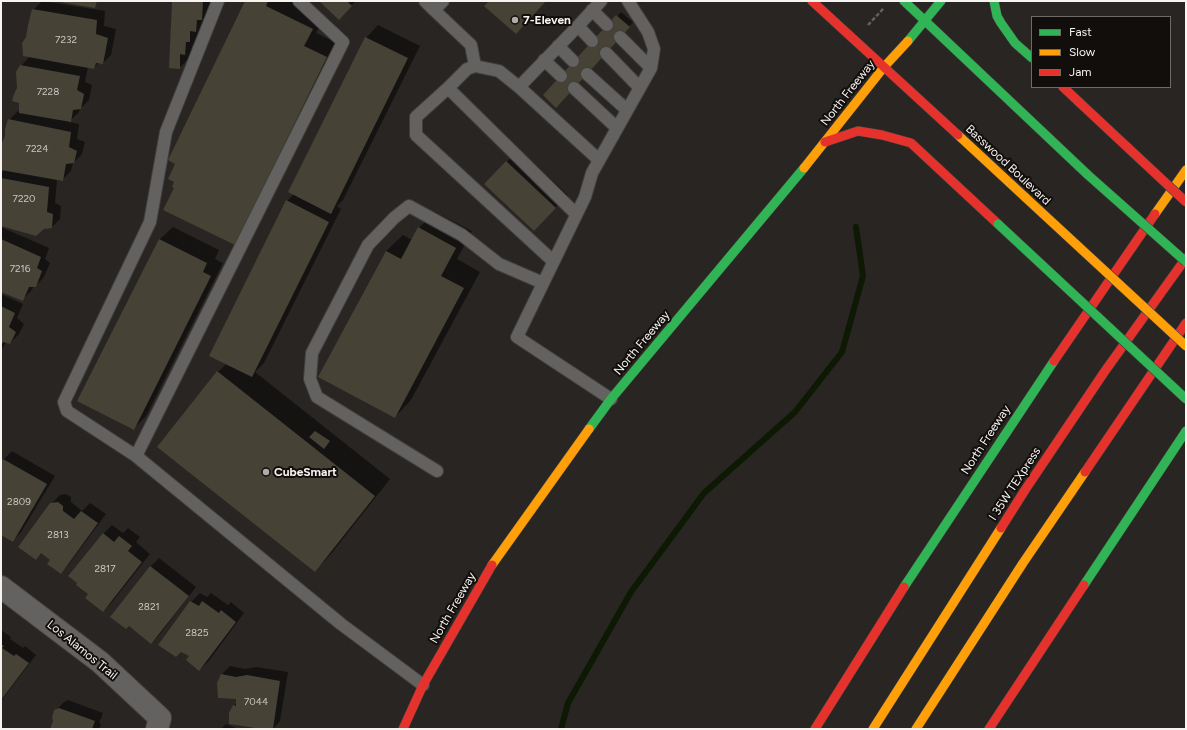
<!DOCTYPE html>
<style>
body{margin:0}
#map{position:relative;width:1187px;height:730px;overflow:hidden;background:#282522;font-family:Figtree,sans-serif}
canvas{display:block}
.frame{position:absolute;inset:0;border:2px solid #f7f3f0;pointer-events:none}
.legend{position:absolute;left:1031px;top:16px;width:140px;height:72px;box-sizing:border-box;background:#110e0c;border:1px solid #6d6a67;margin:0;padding:5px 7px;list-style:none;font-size:12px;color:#f7f3f0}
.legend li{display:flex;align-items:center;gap:8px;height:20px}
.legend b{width:20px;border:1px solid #6d6a67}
</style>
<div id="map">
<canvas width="1187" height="730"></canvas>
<div class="frame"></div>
<ul class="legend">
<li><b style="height:5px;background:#30b455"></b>Fast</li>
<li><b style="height:5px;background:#ff9f0a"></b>Slow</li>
<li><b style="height:5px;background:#e5322d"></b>Jam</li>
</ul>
</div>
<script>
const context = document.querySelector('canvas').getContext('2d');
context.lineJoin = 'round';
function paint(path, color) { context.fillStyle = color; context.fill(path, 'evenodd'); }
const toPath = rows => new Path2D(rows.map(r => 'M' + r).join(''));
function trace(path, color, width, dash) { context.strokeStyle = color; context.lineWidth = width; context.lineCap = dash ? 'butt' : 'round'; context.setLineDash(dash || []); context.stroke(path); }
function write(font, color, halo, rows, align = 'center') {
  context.font = font + ' Figtree,sans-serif'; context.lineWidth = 4; context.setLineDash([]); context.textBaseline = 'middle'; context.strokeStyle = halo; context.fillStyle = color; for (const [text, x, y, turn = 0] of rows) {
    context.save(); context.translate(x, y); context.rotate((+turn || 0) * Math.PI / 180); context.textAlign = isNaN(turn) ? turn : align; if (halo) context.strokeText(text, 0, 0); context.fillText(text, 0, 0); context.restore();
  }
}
const shadow = toPath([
 [42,1,105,11,104,26,116,29,111,55,103,63,99,62,94,68,88,67,85,82,92,85,89,100,80,109,79,112,69,122,79,124,77,139,85,142,82,154,73,163,71,171,62,180,57,179,55,203,61,206,60,219,52,227,1,202,1,173,4,170,1,169,1,157,9,120,18,111,20,112,18,88,21,66,30,56,27,38,33,10],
 [173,1,214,1,208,18,202,24,202,28,198,33,198,41,192,46,192,55,179,68],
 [246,1,294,1,324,16,316,33,339,44,247,231,175,188],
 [321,1,356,1,339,18],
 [621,12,633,22,560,103,544,95],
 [378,25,420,46,343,200,337,206,341,209,264,363,255,372,390,479,331,554,315,571,159,447,218,372,227,363,287,201,294,194,366,38],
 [519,149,568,195,546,217,486,184],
 [435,212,472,231,457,259,480,272,411,400,395,417,386,251,403,235,412,240,419,228],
 [1,227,49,248,45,259,50,263,44,277,36,286,34,286,31,291,23,299,1,291],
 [173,227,219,250,215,259,223,263,146,416,133,429,79,401,160,239],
 [1,294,23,304,17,318,24,324,19,334,10,343,6,342,1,351],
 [12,451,55,476,21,532,13,541,1,534,1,464,4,459],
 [66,494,71,497,71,502,82,511,90,503,106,514,69,564,61,573,52,560,51,504,60,495],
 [112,525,123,533,128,528,140,537,136,542,150,554,112,602,103,611,90,594,79,583,70,576,104,533],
 [159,558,196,587,160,634,151,643,150,567],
 [200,593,207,597,211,593,228,605,231,602,244,613,208,662,199,670,190,656,191,602],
 [1,630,11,637,10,639,23,648,25,646,36,655,1,701],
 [230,666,245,669,256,667,288,672,280,721,273,729,268,729,234,706,237,702,237,699,221,675],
 [68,700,103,713,99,723,101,724,99,729,51,729,54,720,55,711,64,702],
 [226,724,238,729,221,729]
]);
const stream = toPath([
 [561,729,568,703,631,592,704,493,795,412,842,352,863,276,856,227]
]);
const building = toPath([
 [60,1,97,1,95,8,60,2],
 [172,1,203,1,202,20,197,20,196,32,190,31,190,42,186,42,185,55,180,54,180,69,169,68],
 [245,1,268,1,266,6,313,29,304,46,327,57,235,245,163,210,174,188,172,187,174,182,168,179,175,164,168,160],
 [319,1,347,1,352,6,339,20],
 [489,1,546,1,516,34,484,6],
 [32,9,97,20,96,34,108,38,103,64,96,63,94,69,23,56,22,43,26,37,28,25],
 [616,15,630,27,556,108,543,95],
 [365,37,408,58,331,214,288,192],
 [20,65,80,76,77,90,84,94,81,109,73,110,71,122,19,113,19,103,12,101,14,94,17,88,16,72],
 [8,119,71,132,69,147,77,151,74,163,66,164,63,181,1,170,1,145,5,136,5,129],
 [506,161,556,208,534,231,484,184],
 [1,178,49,187,47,212,53,214,52,228,44,229,36,236,1,226],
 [286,200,329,222,252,377,209,356],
 [418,227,456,248,441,276,464,288,395,418,318,377,386,251,401,259],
 [1,239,41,257,37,268,42,271,36,287,29,287,23,301,1,292],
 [159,239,207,263,203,272,211,276,134,430,77,401],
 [1,306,15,313,9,327,16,332,10,344,3,342,1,346],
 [217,371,375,496,315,572,157,447],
 [315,431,330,441,324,449,309,437],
 [3,459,47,484,13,542,1,535,1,462],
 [58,502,63,506,63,511,74,519,81,511,98,523,61,574,47,564,50,560,41,553,36,560,18,547,50,503],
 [103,533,114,542,119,536,132,546,128,551,142,562,103,612,85,598,88,594,76,585,77,583,68,576],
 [150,566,189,596,151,644,129,626,126,629,110,617],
 [190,601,199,606,202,601,219,613,221,610,236,622,199,671,186,660,189,656,181,652,176,657,158,645],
 [1,644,4,646,2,648,14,656,16,654,29,663,1,700],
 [221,674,236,677,247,675,280,681,273,729,262,729,229,724,229,713,233,705,236,706,236,699,218,698,217,683],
 [59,708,95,721,92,729,50,729,53,721,52,718,54,710]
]);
const path = toPath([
 [868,25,884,8]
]);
const lane = toPath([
 [218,1,166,132,150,222,64,402,67,411,136,456,341,624,423,685],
 [425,1,434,10,443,1],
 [434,10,471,45,475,66],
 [592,10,607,25],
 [578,26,592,41],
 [620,37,651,68],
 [558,46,573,61],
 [606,53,640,88],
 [544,60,561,76],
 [587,74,627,110],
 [519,87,599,160],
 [448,88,416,117,416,135,553,261],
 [574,88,617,128],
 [576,214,448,88,467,69,475,66,499,71,519,87,578,26,601,1],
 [611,399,517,337,585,197,592,173,651,68,654,49,648,32,628,1],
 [136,456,343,42,299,1],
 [437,471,317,397,310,379,312,353,368,245,394,218,409,206,462,235,499,264,543,283]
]);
const street = toPath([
 [1,587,100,662,160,718,157,729]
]);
const fast = toPath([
 [904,1,1088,175],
 [994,1,997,16,1001,23,1015,43,1032,58],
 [908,41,941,1],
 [589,429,611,399,804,168],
 [1084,585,1186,431],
 [904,587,1054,361]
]);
const slow = toPath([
 [958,135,1026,198],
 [804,168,884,67,908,41],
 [1155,214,1186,170],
 [492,565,589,429],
 [873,729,1001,528],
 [916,729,1023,563,1085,472]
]);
const jam = toPath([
 [812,1,958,135],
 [1063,87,1080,103],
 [825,142,858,131,882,135,911,143,998,224],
 [1054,361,1155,214],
 [1085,472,1186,323],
 [1001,528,1025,490,1105,371,1186,258],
 [403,729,423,685,492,565],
 [815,729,904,587],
 [989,729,1084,585]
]);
const fastBridge = toPath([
 [1088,175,1186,262],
 [998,224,1186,399]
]);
const slowBridge = toPath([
 [1026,198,1186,346]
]);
const jamBridge = toPath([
 [1080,103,1186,202]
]);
const markers = [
 [515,20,4,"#afaba8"],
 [266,472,4,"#afaba8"]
];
const numberNames = [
 ["7232",66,40],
 ["7228",48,92],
 ["7224",37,149],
 ["7220",24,199],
 ["7216",20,269],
 ["2809",19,502],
 ["2813",58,535],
 ["2817",105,569],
 ["2821",149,607],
 ["2825",197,633],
 ["7044",256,702]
];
const poiNames = [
 ["7-Eleven",523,20],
 ["CubeSmart",274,472]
];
const streetNames = [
 ["North Freeway",848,93,-52],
 ["Basswood Boulevard",1008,165,43],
 ["North Freeway",642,343,-50],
 ["North Freeway",986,440,-57],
 ["I 35W TEXpress",1015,484,-57],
 ["North Freeway",453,608,-60],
 ["Los Alamos Trail",82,650,39]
];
paint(shadow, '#0007');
trace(stream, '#0d1903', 6);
paint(building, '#464236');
trace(lane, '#423f3d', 14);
trace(street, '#423f3d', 24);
trace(fast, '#423f3d', 10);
trace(slow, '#423f3d', 10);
trace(jam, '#423f3d', 10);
trace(path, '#63605f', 2.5, [4, 2]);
trace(lane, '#646260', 12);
trace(street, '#646260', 22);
trace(fast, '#30b455', 9);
trace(slow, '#ff9f0a', 9);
trace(jam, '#e5322d', 9);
trace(fastBridge, '#423f3d', 10, []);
trace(slowBridge, '#423f3d', 10, []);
trace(jamBridge, '#423f3d', 10, []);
trace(fastBridge, '#30b455', 9);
trace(slowBridge, '#ff9f0a', 9);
trace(jamBridge, '#e5322d', 9);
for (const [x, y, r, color] of markers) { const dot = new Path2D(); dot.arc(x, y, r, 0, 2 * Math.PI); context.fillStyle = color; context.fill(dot); trace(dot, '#110e0c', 1.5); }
write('10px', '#cbc7c2', null, numberNames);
write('bold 12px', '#f7f3f0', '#110e0c', poiNames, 'left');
write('12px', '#f7f3f0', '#110e0c', streetNames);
</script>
